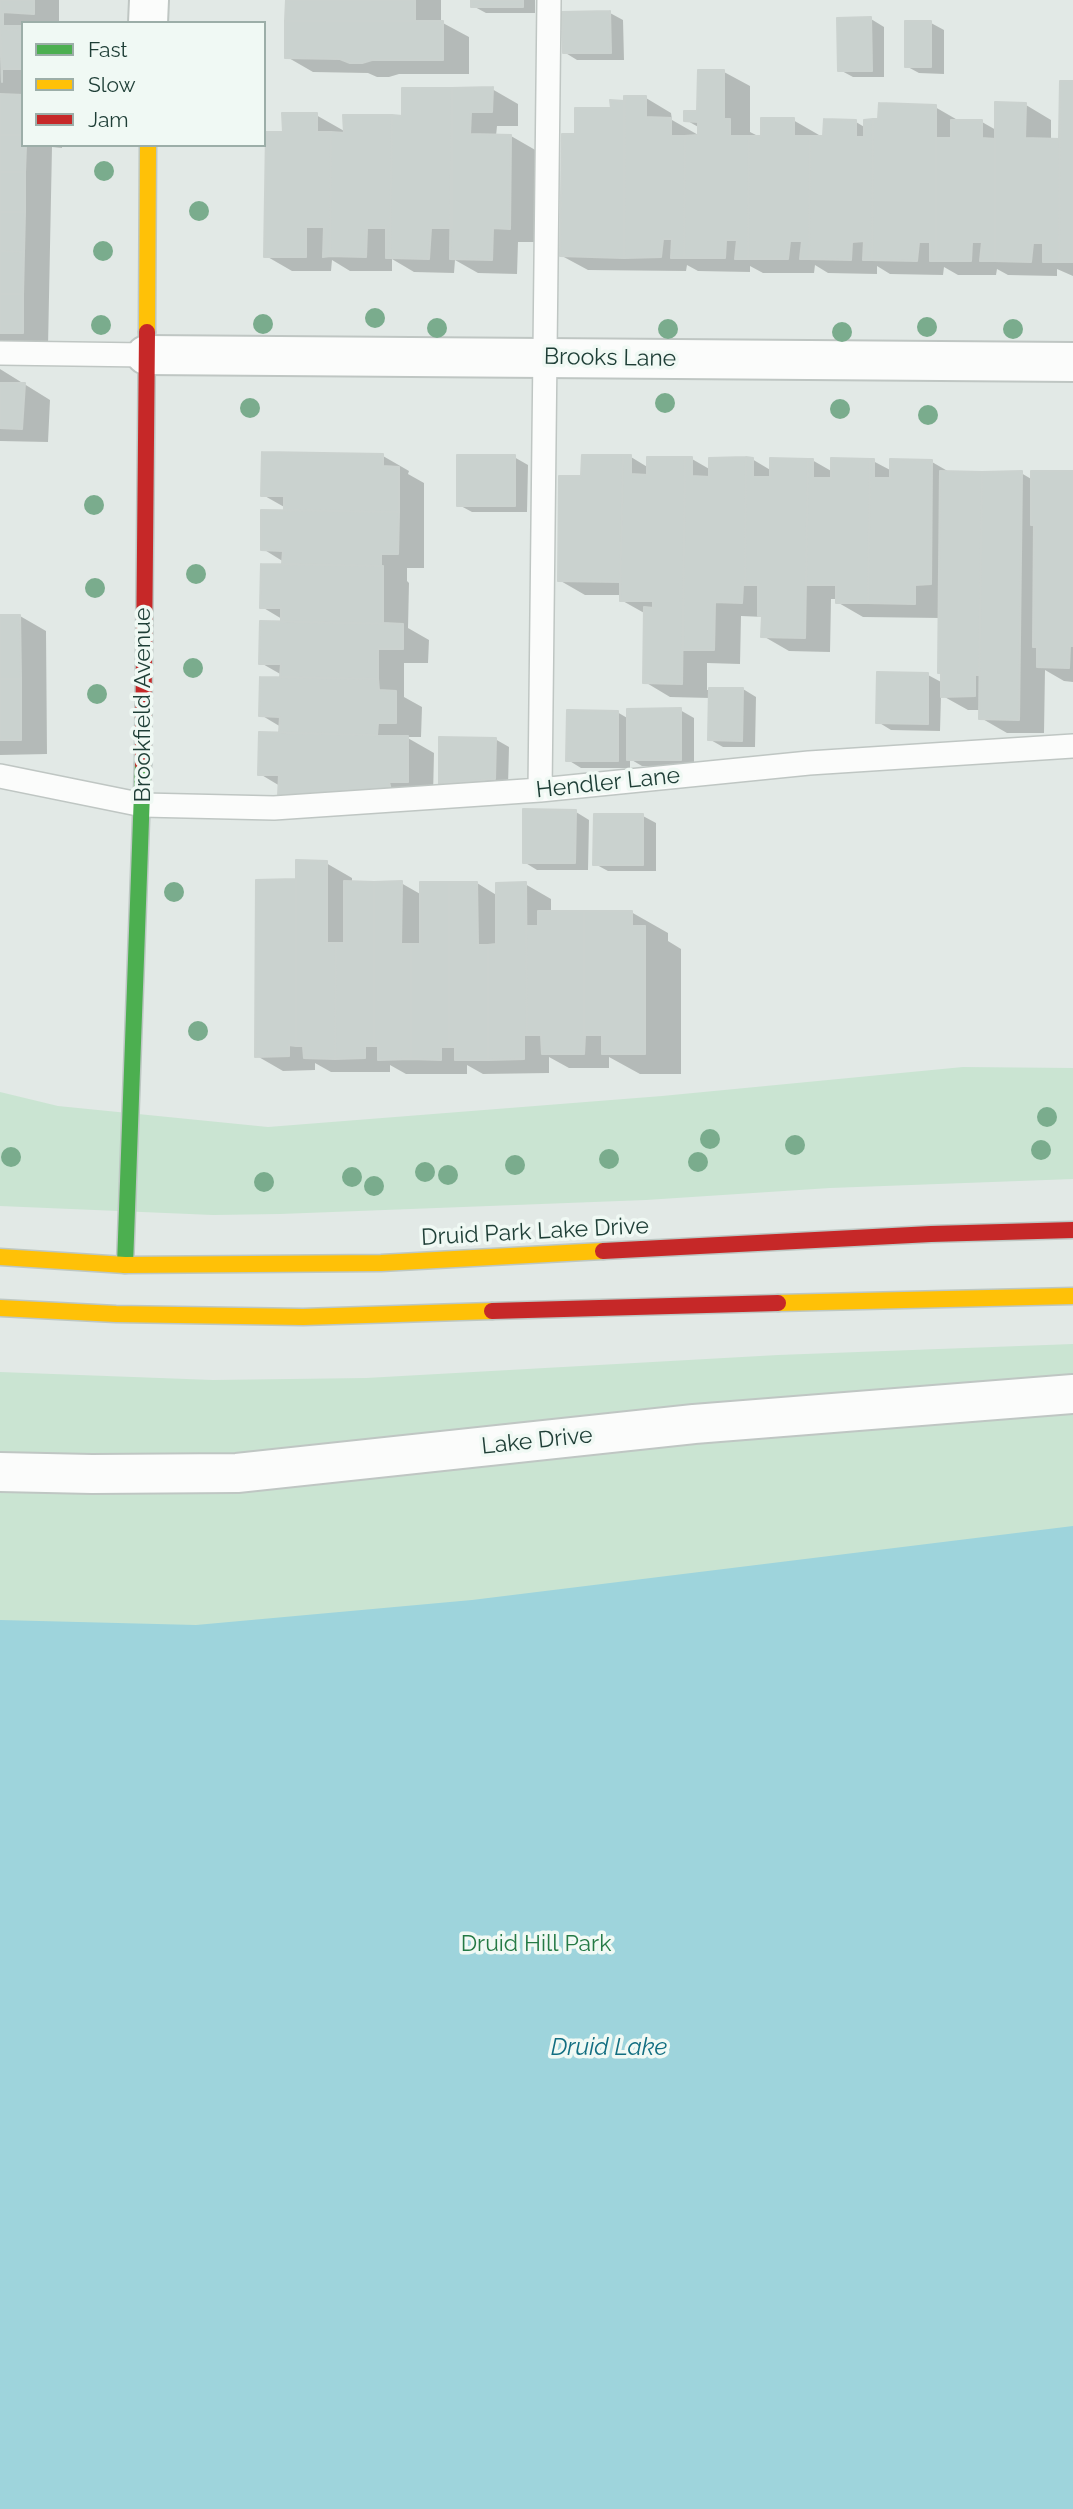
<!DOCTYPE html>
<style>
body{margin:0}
#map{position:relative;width:1073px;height:2509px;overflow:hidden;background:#e2e9e6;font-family:Raleway,sans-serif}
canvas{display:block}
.legend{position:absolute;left:21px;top:21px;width:245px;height:126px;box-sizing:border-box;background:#f0f9f4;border:2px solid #9caea8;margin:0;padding:9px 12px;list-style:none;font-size:21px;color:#1e3e36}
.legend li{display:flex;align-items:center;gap:14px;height:35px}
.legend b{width:35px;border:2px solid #9caea8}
</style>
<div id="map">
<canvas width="1073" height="2509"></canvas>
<ul class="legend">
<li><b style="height:9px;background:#4caf50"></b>Fast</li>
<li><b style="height:9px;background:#ffc107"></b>Slow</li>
<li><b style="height:9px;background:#c62828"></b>Jam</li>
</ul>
</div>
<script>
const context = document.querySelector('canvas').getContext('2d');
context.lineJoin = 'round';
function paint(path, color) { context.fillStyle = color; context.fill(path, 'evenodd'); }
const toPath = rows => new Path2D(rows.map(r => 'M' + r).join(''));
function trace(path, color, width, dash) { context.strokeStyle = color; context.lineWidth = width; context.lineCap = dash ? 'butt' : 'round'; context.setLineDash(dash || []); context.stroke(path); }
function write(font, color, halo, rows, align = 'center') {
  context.font = font + ' Raleway,sans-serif'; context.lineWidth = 7; context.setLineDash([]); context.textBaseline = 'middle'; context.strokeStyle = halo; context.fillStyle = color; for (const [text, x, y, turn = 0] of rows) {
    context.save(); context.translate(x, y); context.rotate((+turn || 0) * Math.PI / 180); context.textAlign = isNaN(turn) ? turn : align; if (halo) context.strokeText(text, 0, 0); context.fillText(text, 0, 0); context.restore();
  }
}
const green = toPath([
 [963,1067,1073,1068,1073,1179,830,1188,646,1200,280,1214,213,1215,0,1206,0,1092,58,1106,268,1127,662,1096],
 [1073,1344,1073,2509,0,2509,0,1372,213,1380,366,1378,778,1355]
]);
const water = toPath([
 [1073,1526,1073,2509,0,2509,0,1620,196,1625,472,1600]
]);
const shadow = toPath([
 [0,0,59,0,59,23,23,23,23,145,62,145,62,148,52,147,48,347,0,346],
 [288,0,441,0,441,22,469,37,469,74,399,74,389,77,377,77,368,73,313,72,287,57],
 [473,0,535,0,535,13,486,13,473,6],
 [610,13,623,20,624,60,577,60,564,52],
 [871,19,884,27,884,77,853,77,840,70],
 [931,23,944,30,944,74,919,73,906,66],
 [724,72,750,86,750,132,756,135,756,138,763,138,793,120,819,135,819,138,856,122,866,128,935,107,961,122,982,122,996,130,1026,105,1051,120,1051,140,1061,141,1073,82,1073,276,1057,269,1057,276,1008,275,997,269,996,275,958,275,944,267,943,275,890,274,877,266,877,274,828,273,815,265,814,273,763,273,750,266,750,272,698,271,687,265,686,271,588,270,562,256,576,136,613,110,612,102,626,102,646,98,671,113,672,120,700,136,700,128,686,120,699,113],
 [492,89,518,104,518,126,497,126,496,136,511,136,537,151,536,242,518,242,517,274,478,273,455,260,454,273,414,272,392,259,392,271,350,271,332,260,331,271,292,271,266,256,285,134,316,115,346,132,403,117],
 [0,369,50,400,48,442,0,441],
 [383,456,409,471,408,474,424,483,424,568,407,568,407,581,409,583,408,628,429,640,428,663,404,663,404,697,422,707,421,737,406,737,434,753,433,796,306,810,280,795,280,786,260,774,281,735,281,727,261,715,282,675,261,663,282,624,282,619,262,607,284,566,284,562,263,549,286,508,263,495],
 [514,457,528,465,527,512,472,512,459,505],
 [631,457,649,468,649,458,692,459,711,470,752,459,772,471,772,460,812,460,833,472,873,461,892,471,932,462,951,473,1021,473,1033,480,1073,473,1073,682,1064,681,1045,670,1044,733,1007,733,981,718,981,710,968,710,941,695,940,731,891,730,878,722,928,675,943,683,943,674,939,672,940,618,863,617,837,602,837,599,831,599,830,652,789,651,763,636,764,617,741,616,740,664,707,663,707,690,743,689,756,697,755,747,723,747,709,739,710,698,670,697,645,682,646,614,621,600,622,595,585,595,559,580,583,478],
 [20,616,46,631,47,754,0,755,0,617],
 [680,710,694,718,694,766,642,766,630,759,630,768,581,768,568,760,617,712,629,719],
 [495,739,509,747,508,786,454,791,441,783],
 [576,812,589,820,588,870,537,870,524,862],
 [643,816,656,823,656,871,608,871,595,864],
 [326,863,352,878,352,883,401,883,422,895,477,883,498,896,525,884,551,899,551,912,631,912,668,933,668,941,681,949,681,1074,640,1074,609,1057,609,1068,569,1068,549,1057,549,1073,483,1074,467,1065,467,1074,406,1074,390,1065,390,1072,331,1072,315,1063,315,1070,283,1071,257,1056,298,881]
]);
const building = toPath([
 [0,0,34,0,34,14,3,12,3,26,23,26,23,30,0,29,0,0],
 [286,0,415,0,415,21,285,21,286,0],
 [471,0,523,0,523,7,471,7,471,0],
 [610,11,611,53,563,53,562,12,610,11],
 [871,17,872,71,838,71,837,18,871,17],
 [285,21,443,21,443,60,372,60,362,63,350,63,340,59,285,58,285,21],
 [905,21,931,21,931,67,905,67,905,21],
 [0,29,23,30,23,69,2,69,2,82,0,29],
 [698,70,724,70,724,119,730,119,730,136,749,136,748,259,735,259,737,240,726,240,725,258,684,258,685,136,698,135,698,122,684,121,684,111,697,111,698,70],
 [1060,81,1073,81,1073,262,1059,262,1060,81],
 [1060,81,1059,262,1043,262,1043,243,1033,243,1031,262,995,261,995,102,1026,103,1025,138,1059,139,1060,81],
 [493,87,492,112,471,112,470,134,511,135,510,229,493,228,492,260,450,259,452,88,493,87],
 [402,88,452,88,452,228,431,228,429,259,390,258,392,115,402,116,402,88],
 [0,94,23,95,23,135,0,135,0,94],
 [624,96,624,258,560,256,562,134,575,134,575,108,611,108,610,100,624,101,624,96],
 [625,96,646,96,646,117,671,118,671,136,685,136,684,258,671,258,672,239,663,239,661,257,624,258,625,96],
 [879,103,936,105,936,261,930,261,930,242,919,242,917,261,872,260,873,119,878,119,879,103],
 [282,113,317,113,317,132,331,132,330,256,323,257,324,227,306,227,306,257,264,257,266,132,283,132,282,113],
 [343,115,392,115,390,258,386,258,386,228,367,228,366,257,330,256,331,132,344,133,343,115],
 [761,118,794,118,794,136,810,136,809,259,800,259,802,241,790,241,788,259,748,259,749,136,761,136,761,118],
 [824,119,856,120,856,137,864,137,864,120,873,119,872,260,863,260,864,241,852,242,851,260,809,259,810,136,823,136,824,119],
 [951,120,982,120,982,138,995,139,995,261,980,261,982,242,972,242,971,261,936,261,936,138,951,138,951,120],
 [0,135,23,135,23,145,26,145,25,172,0,172,0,135],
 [0,172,25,172,25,212,0,212,0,172],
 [0,212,25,212,24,252,0,251,0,212],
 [0,251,24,252,23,294,0,294,0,251],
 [0,294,23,294,23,333,0,333,0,294],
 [0,383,25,383,22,429,0,428,0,383],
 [262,452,383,454,383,466,399,467,399,512,284,510,284,496,261,496,262,452],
 [457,455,515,455,515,506,457,506,457,455],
 [582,455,623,455,620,601,620,582,558,581,559,476,581,476,582,455],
 [623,455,631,455,631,474,647,475,647,457,685,457,682,684,643,683,644,607,653,608,653,601,620,601,623,455],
 [685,457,692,457,692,476,709,477,709,458,746,457,745,585,743,585,742,603,715,602,714,650,683,650,685,457],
 [746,457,753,458,753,477,770,477,770,458,808,459,805,638,761,637,762,616,758,616,758,585,745,585,746,457],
 [831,458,870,459,868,603,836,603,836,585,806,585,808,459,813,459,813,478,831,478,831,458],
 [870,459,874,459,874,478,890,478,890,459,932,460,931,584,915,585,915,604,868,603,870,459],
 [940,471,982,472,979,675,975,675,975,696,941,697,941,673,938,673,940,471],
 [1022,471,1019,720,979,719,982,472,1022,471],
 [1031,471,1073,471,1073,646,1070,646,1069,668,1037,667,1037,647,1033,647,1034,525,1031,525,1031,471],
 [261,510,399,512,398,554,381,554,381,566,282,564,283,551,261,550,261,510],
 [261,564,383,566,383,623,403,624,281,622,281,608,260,608,261,564],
 [0,615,20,615,21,679,0,679,0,615],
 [260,621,403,624,403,649,378,649,378,679,280,677,281,664,259,664,260,621],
 [877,672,928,673,928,724,876,723,877,672],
 [260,677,378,679,379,690,396,691,396,723,378,723,377,735,279,733,280,717,259,716,260,677],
 [0,679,21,679,21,740,0,740,0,679],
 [709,688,743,688,742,741,708,740,709,688],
 [681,708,681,760,627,760,627,709,681,708],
 [567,710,618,711,618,761,566,761,567,710],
 [259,732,408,736,408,782,389,782,391,790,355,794,278,796,279,775,258,775,259,732],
 [439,737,496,738,495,779,439,784,439,737],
 [523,809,576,810,575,863,523,863,523,809],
 [594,814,643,814,643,865,593,865,594,814],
 [296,860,327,861,327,943,336,943,335,1059,304,1058,303,1046,296,1046,296,860],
 [296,879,296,1046,289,1045,289,1056,255,1057,256,880,296,879],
 [344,881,374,882,374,1046,365,1046,365,1058,335,1059,336,943,344,943,344,881],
 [402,881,401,944,411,944,411,1059,378,1060,378,1046,374,1046,374,882,402,881],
 [420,882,449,882,449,1047,441,1047,441,1060,411,1059,411,944,420,944,420,882],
 [449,882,477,882,478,945,488,945,488,1060,455,1060,455,1047,449,1047,449,882],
 [526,882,527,1035,524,1035,524,1059,488,1060,488,945,496,944,496,883,526,882],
 [538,911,584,911,584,1054,542,1054,541,1035,527,1035,526,926,538,926,538,911],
 [584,911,632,911,632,926,645,926,645,1054,602,1054,602,1035,585,1035,584,1054,584,911]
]);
const lane = toPath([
 [0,353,146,355],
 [0,776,143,805,274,808,540,790,809,763,1073,746],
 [540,790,549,0]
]);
const street = toPath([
 [148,23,149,0],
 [146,355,1073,362],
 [0,1472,92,1474,237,1473,694,1424,1073,1394]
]);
const fast = toPath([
 [125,1265,143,764]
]);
const slow = toPath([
 [147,332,148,145],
 [0,1257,125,1265,381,1263,603,1251],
 [778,1303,1073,1296],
 [0,1308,116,1314,303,1317,492,1311]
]);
const jam = toPath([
 [143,764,147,332],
 [603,1251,931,1234,1073,1230],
 [492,1311,778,1303]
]);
const trees = [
 [104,171],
 [199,211],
 [103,251],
 [375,318],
 [263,324],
 [101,325],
 [927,327],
 [437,328],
 [668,329],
 [1013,329],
 [842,332],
 [665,403],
 [250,408],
 [840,409],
 [928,415],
 [94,505],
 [196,574],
 [95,588],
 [193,668],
 [97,694],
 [174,892],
 [198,1031],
 [1047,1117],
 [710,1139],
 [795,1145],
 [1041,1150],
 [11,1157],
 [609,1159],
 [698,1162],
 [515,1165],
 [425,1172],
 [448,1175],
 [352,1177],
 [264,1182],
 [374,1186]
];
const streetNames = [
 ["Brooks Lane",610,358,1],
 ["Brookfield Avenue",143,705,-90],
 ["Hendler Lane",608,783,-6],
 ["Druid Park Lake Drive",535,1232,-3],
 ["Lake Drive",537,1441,-6]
];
const parkNames = [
 ["Druid Hill Park",536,1944]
];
const waterNames = [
 ["Druid Lake",609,2048]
];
paint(green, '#cae4d2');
paint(water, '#9ed4dc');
paint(shadow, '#0003');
paint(building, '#cad2cf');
trace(building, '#cbd2cf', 2);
trace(lane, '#bfc6c3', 26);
trace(street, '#bfc6c3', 42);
trace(fast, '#bdc7c3', 19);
trace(slow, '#bdc7c3', 19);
trace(jam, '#bdc7c3', 19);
trace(lane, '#fbfcfb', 23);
trace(street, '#fbfcfb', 38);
trace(fast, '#4caf50', 16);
trace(slow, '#ffc107', 16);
trace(jam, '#c62828', 16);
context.fillStyle = '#7aac8d';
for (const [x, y] of trees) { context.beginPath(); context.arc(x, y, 10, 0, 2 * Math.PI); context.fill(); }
write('23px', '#1e3e36', '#f0f9f4', streetNames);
write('23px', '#247a45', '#f0f9f4', parkNames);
write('italic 24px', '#126e81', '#f0f9f4', waterNames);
</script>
